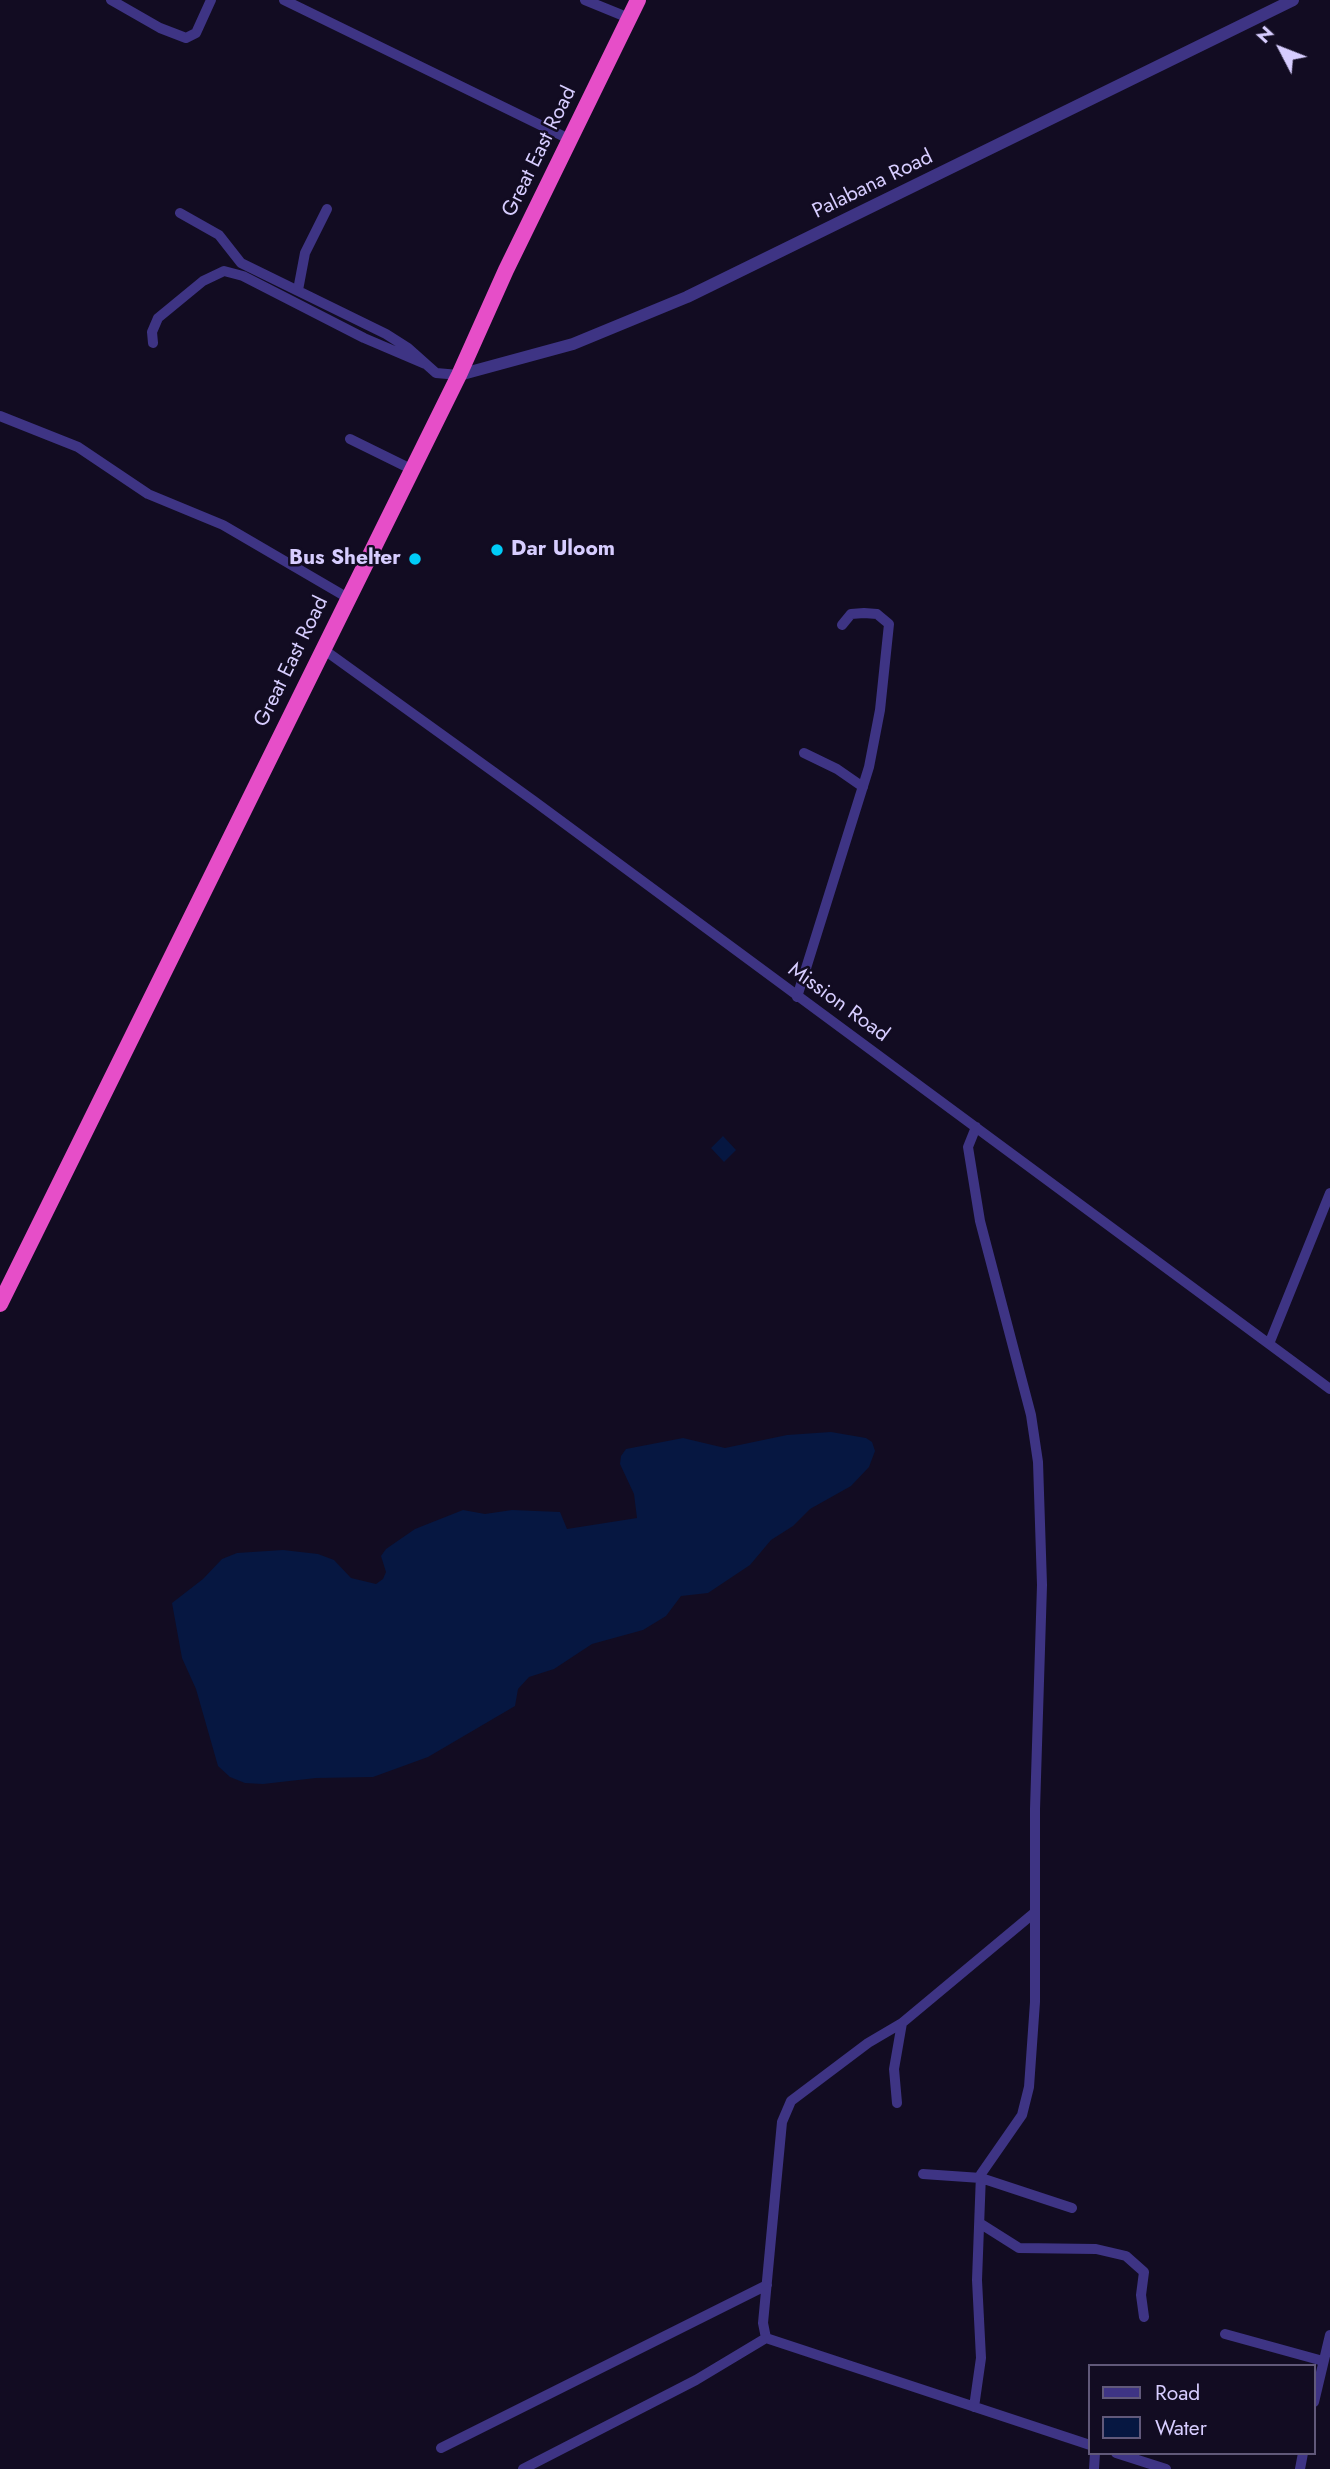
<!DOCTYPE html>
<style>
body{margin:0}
#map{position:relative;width:1330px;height:2469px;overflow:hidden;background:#120c22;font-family:Jost,sans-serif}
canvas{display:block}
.legend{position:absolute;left:1088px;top:2364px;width:228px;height:91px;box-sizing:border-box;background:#120c22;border:2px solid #61597a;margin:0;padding:9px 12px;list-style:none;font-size:21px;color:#d7cdff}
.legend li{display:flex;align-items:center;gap:14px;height:35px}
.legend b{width:35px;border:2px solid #61597a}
.north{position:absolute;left:1246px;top:14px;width:70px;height:70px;-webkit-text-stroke:5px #120c22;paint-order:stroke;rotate:312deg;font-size:19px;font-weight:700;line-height:28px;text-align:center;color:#d7cdff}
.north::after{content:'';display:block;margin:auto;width:24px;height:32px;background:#d7cdff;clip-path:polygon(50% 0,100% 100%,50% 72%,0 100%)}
</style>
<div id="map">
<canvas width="1330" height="2469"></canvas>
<ul class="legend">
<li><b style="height:9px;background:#3e3484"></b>Road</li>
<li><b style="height:19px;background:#061741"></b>Water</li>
</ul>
<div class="north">N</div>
</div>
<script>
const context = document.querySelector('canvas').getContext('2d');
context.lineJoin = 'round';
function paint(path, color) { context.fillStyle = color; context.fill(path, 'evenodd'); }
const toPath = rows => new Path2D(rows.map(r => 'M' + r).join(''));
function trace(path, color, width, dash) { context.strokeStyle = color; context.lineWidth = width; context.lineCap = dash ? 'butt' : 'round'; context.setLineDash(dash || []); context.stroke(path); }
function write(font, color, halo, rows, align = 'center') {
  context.font = font + ' Jost,sans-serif'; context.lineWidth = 5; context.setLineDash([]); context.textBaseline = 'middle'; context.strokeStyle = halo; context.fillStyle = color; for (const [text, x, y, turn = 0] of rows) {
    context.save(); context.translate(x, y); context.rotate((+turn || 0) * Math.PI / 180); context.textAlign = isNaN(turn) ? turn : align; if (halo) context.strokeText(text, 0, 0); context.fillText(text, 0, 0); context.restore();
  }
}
const water = toPath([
 [723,1136,736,1150,724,1162,711,1148],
 [831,1432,866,1438,872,1442,875,1451,869,1467,851,1486,810,1509,793,1526,771,1540,750,1565,708,1593,681,1596,666,1616,643,1630,592,1644,554,1669,529,1677,518,1689,515,1706,428,1757,373,1777,316,1778,263,1784,245,1783,230,1777,218,1766,196,1689,182,1658,172,1603,203,1579,222,1559,237,1553,283,1550,318,1554,334,1560,351,1578,376,1584,383,1579,386,1572,381,1556,386,1549,415,1529,463,1510,485,1514,512,1510,560,1512,567,1529,637,1518,634,1494,620,1464,621,1456,626,1449,683,1438,725,1448,787,1435]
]);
const minor = toPath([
 [111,0,160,28,186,38,196,33,211,0],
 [284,0,569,139],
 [585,0,629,18],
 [180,213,219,235,241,263,386,334,408,348,436,373,459,375],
 [298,290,305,253,327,209],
 [153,343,152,332,158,318,203,281,224,271,243,276,364,338,425,364],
 [0,416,78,447,148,494,223,525,348,598],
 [350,439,411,469],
 [323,649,534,801,1330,1389],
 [804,753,837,769,863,787],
 [797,997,869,767,880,710,889,624,877,614,864,613,851,614,842,625],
 [1269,1344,1330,1193],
 [897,2103,894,2069,902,2023],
 [923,2174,981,2178,1072,2208],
 [981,2224,1019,2248,1096,2249,1126,2256,1144,2272,1141,2295,1144,2317],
 [1225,2334,1323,2361],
 [766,2338,763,2323,782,2122,791,2101,868,2043,902,2023,1034,1913],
 [1314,2402,1330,2335],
 [974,2407,981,2358,977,2280,981,2174,1022,2115,1029,2087,1035,2002,1035,1809,1042,1585,1038,1462,1031,1415,980,1221,968,1147,976,1127],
 [441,2448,767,2285],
 [1116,2453,1166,2469],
 [523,2469,696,2380,766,2338,1090,2445],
 [1094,2469,1095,2453],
 [1300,2469,1303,2453]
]);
const tertiary = toPath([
 [459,375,573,344,687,297,1293,0]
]);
const trunk = toPath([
 [0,1304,459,375,506,270,638,0]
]);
const markers = [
 [497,550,7,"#00ccf8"],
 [415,559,7,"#00ccf8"]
];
const streetNames = [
 ["Great East Road",540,152,-64],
 ["Palabana Road",873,185,-26],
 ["Great East Road",292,662,-64],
 ["Mission Road",838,1003,36]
];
const poiNames = [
 ["Dar Uloom",511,550],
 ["Bus Shelter",401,559,"right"]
];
paint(water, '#061741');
trace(minor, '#3e3484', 10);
trace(tertiary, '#3e3484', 12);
trace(trunk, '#e64ec8', 16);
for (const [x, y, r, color] of markers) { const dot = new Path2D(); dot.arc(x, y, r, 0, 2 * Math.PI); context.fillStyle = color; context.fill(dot); trace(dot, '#120c22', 2.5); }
write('21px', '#d7cdff', '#120c22', streetNames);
write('bold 21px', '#d7cdff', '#120c22', poiNames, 'left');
</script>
